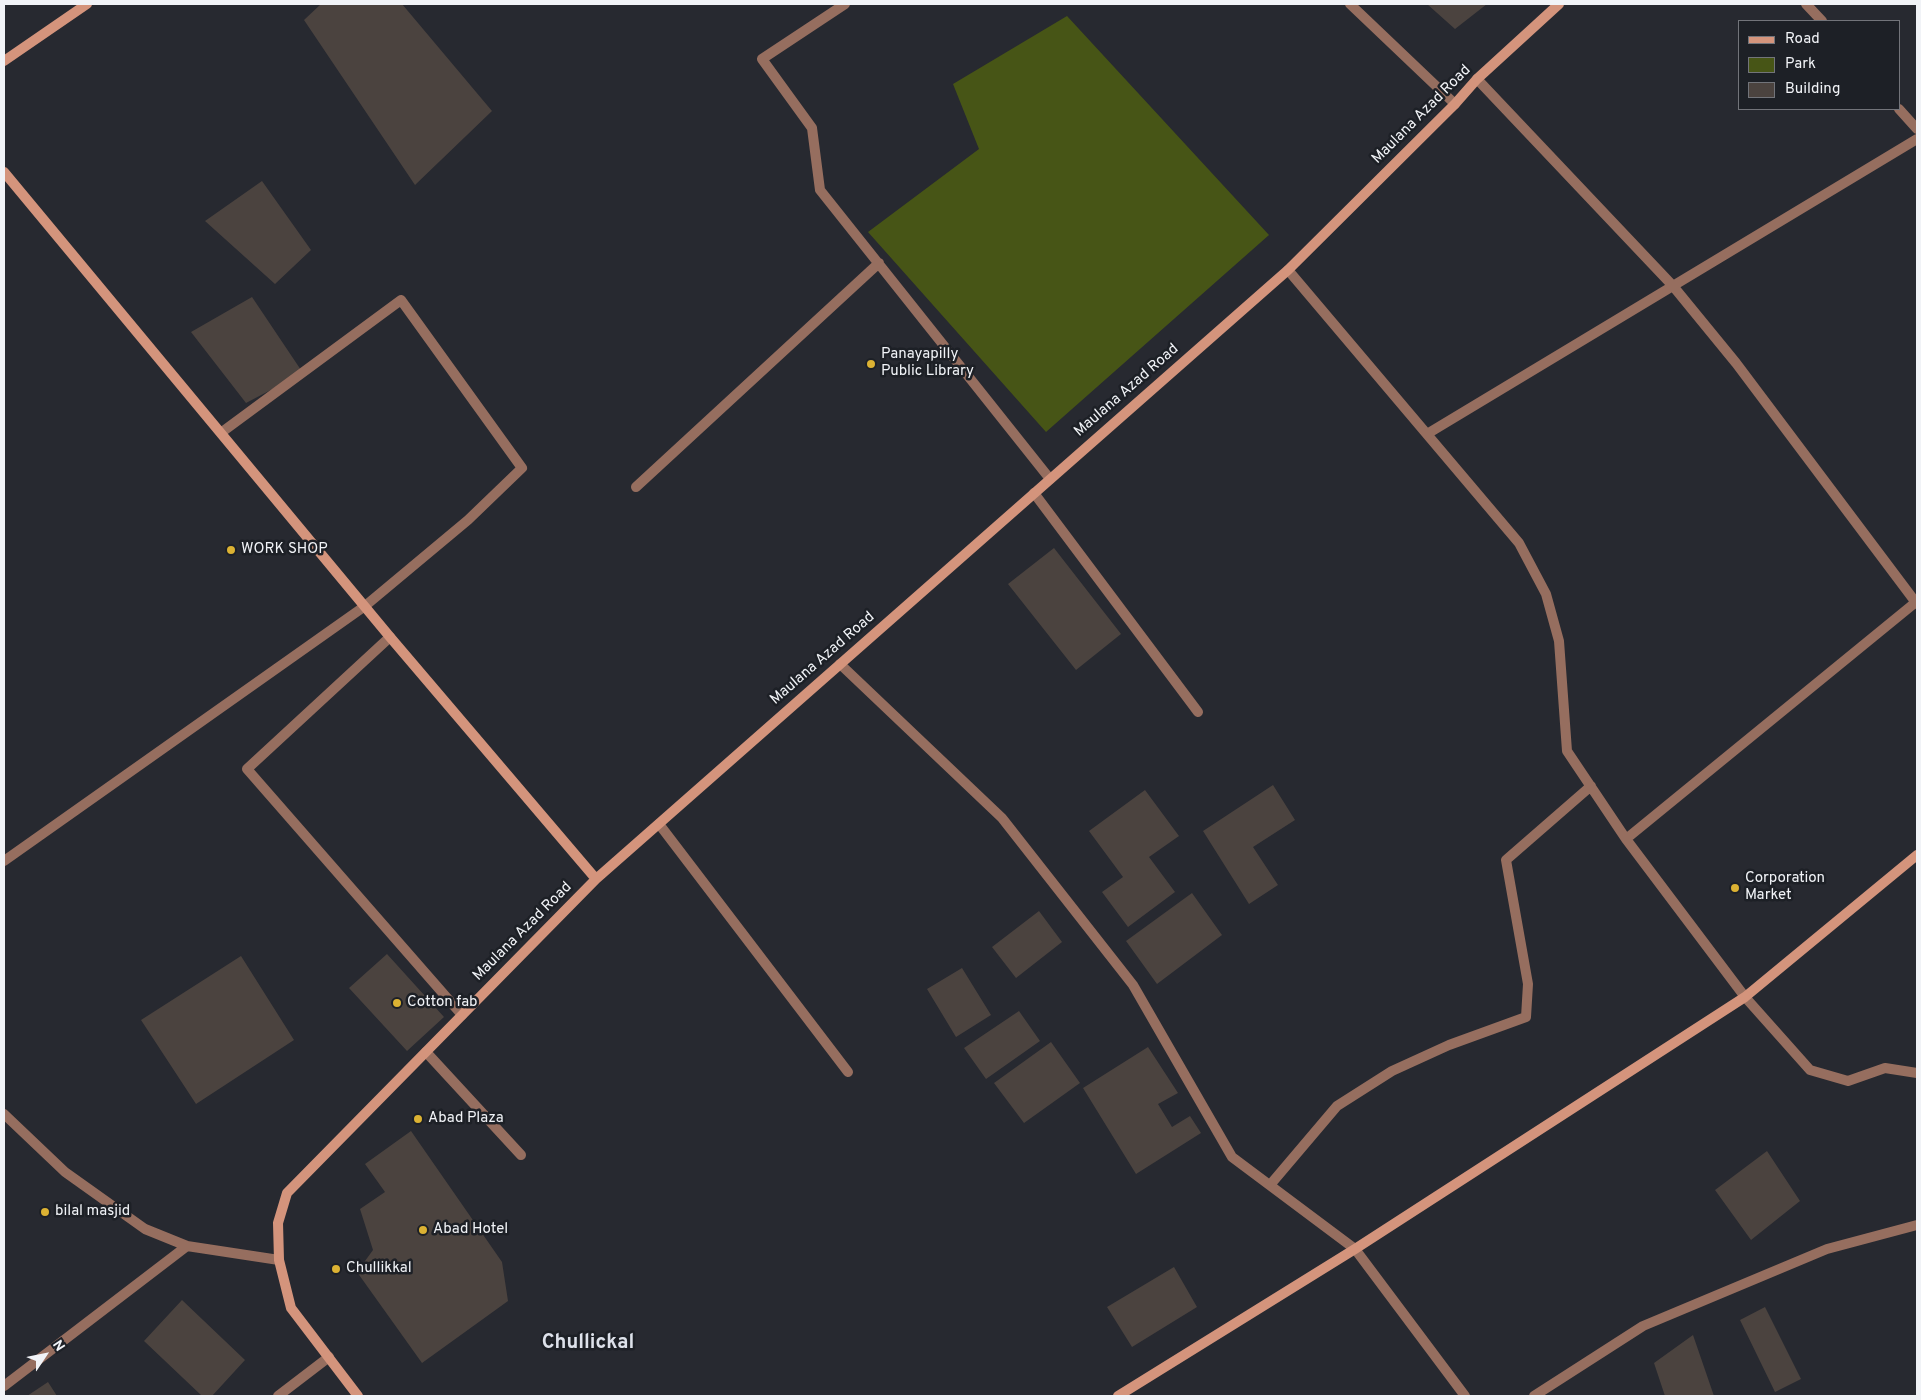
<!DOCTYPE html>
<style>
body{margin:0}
#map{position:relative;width:1921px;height:1400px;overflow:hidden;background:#272930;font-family:Overpass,sans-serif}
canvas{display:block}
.frame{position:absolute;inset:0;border:5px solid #f1f3f7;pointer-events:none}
.legend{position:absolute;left:1738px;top:20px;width:162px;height:90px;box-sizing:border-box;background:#1d2026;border:1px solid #72747a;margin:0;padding:6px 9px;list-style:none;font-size:15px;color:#f1f3f7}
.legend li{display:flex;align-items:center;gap:10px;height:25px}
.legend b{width:25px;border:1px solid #72747a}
.north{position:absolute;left:20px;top:1330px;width:50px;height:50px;-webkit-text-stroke:4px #1d2026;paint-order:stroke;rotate:56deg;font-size:14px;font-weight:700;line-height:20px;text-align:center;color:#f1f3f7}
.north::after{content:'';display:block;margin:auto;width:18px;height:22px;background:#f1f3f7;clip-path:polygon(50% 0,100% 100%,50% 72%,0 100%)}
</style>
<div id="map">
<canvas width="1921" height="1400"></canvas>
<div class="frame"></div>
<ul class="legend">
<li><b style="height:6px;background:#d4947c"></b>Road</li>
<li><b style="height:14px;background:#475516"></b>Park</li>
<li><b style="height:14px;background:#4b433f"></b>Building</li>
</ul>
<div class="north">N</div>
</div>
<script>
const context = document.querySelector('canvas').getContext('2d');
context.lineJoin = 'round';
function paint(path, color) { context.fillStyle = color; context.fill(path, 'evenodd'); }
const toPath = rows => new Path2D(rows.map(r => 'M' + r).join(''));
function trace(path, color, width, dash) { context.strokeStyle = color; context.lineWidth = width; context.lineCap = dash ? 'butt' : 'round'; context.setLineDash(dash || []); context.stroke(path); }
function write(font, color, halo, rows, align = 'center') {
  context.font = font + ' Overpass,sans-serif'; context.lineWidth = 5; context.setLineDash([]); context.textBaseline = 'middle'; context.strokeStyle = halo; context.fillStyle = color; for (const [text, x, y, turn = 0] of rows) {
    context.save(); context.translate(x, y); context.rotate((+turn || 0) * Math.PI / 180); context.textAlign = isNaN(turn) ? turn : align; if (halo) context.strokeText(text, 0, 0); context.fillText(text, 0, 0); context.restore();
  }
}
const green = toPath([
 [1067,16,1269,235,1046,432,868,232,979,149,953,84]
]);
const building = toPath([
 [321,4,402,4,492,111,415,185,304,20],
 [1427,4,1487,4,1455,29],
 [262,181,311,250,275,284,205,221],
 [252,297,303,373,246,403,191,332],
 [1054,548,1121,634,1076,670,1008,584],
 [1273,785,1295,820,1253,847,1278,885,1249,904,1203,831],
 [1145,790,1179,836,1149,857,1175,892,1128,927,1102,892,1123,877,1089,831],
 [1192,893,1222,935,1157,984,1126,941],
 [1039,911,1062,942,1016,978,992,947],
 [387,954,444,1017,407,1051,349,988],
 [241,956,294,1040,196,1104,141,1020],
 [962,968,991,1015,956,1037,927,989],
 [1019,1011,1040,1041,986,1079,964,1048],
 [1051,1042,1080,1083,1024,1123,994,1083],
 [1148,1047,1178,1093,1158,1104,1172,1127,1190,1116,1201,1133,1136,1174,1083,1088],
 [411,1131,502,1262,508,1301,422,1363,357,1272,373,1250,360,1209,385,1192,365,1164],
 [1767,1151,1800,1201,1751,1240,1715,1190],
 [1174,1267,1197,1307,1132,1347,1107,1307],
 [182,1300,245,1360,212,1396,202,1396,144,1341],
 [1765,1307,1801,1379,1775,1392,1740,1320],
 [1693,1335,1714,1396,1665,1396,1654,1363],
 [48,1382,57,1396,27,1396]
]);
const street = toPath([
 [845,4,762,59,812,128,820,190,1050,479],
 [1350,4,1455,104],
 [1806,4,1822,21],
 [1477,79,1673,286,1736,363,1917,604],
 [1899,109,1917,129],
 [1288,270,1519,543,1546,594,1559,641,1567,751,1626,839,1745,997,1810,1070,1848,1081,1885,1068,1917,1073],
 [1427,434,1917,139],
 [636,487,879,263],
 [1034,493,1198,712],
 [390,637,247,769,462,1015],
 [840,664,1002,818,1133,985,1232,1157,1355,1249,1465,1396],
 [659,824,848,1072],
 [1626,839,1916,602],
 [4,861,365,606,468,520,522,468,401,300,222,432],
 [426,1052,521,1155],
 [4,1114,65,1172,145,1229,187,1246,279,1260],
 [1270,1185,1337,1106,1392,1071,1449,1045,1526,1017,1528,984,1506,860,1591,786],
 [4,1386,187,1246],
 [278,1396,329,1357],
 [1534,1396,1643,1326,1827,1249,1917,1225]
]);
const secondary = toPath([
 [4,61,87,4],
 [4,172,390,637,596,879],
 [358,1396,291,1308,279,1260,278,1223,287,1193,596,879,1288,270,1455,104,1477,79,1559,4],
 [1118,1396,1355,1249,1745,997,1917,855]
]);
const markers = [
 [871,364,5,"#dcb233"],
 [231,550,5,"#dcb233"],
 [1735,888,5,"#dcb233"],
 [397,1003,5,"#dcb233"],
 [418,1119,5,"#dcb233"],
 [45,1212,5,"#dcb233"],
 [423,1230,5,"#dcb233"],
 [336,1269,5,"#dcb233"]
];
const streetNames = [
 ["Maulana Azad Road",1422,115,-45],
 ["Maulana Azad Road",1127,391,-41],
 ["Maulana Azad Road",823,659,-41],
 ["Maulana Azad Road",523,932,-45]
];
const poiNames = [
 ["Panayapilly",881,355],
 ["Public Library",881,372],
 ["WORK SHOP",241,550],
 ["Corporation",1745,879],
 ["Market",1745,896],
 ["Cotton fab",407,1003],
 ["Abad Plaza",428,1119],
 ["bilal masjid",55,1212],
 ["Abad Hotel",433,1230],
 ["Chullikkal",346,1269]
];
const districtNames = [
 ["Chullickal",588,1344]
];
paint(green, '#475516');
paint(building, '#4b433f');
trace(street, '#966e5f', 10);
trace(secondary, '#d4947c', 10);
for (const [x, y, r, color] of markers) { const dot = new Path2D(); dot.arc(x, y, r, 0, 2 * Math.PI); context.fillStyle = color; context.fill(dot); trace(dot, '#1d2026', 2); }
write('15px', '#f1f3f7', '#1d2026', streetNames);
write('15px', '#f1f3f7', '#1d2026', poiNames, 'left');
write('bold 20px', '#dde1ea', '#1d2026', districtNames);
</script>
